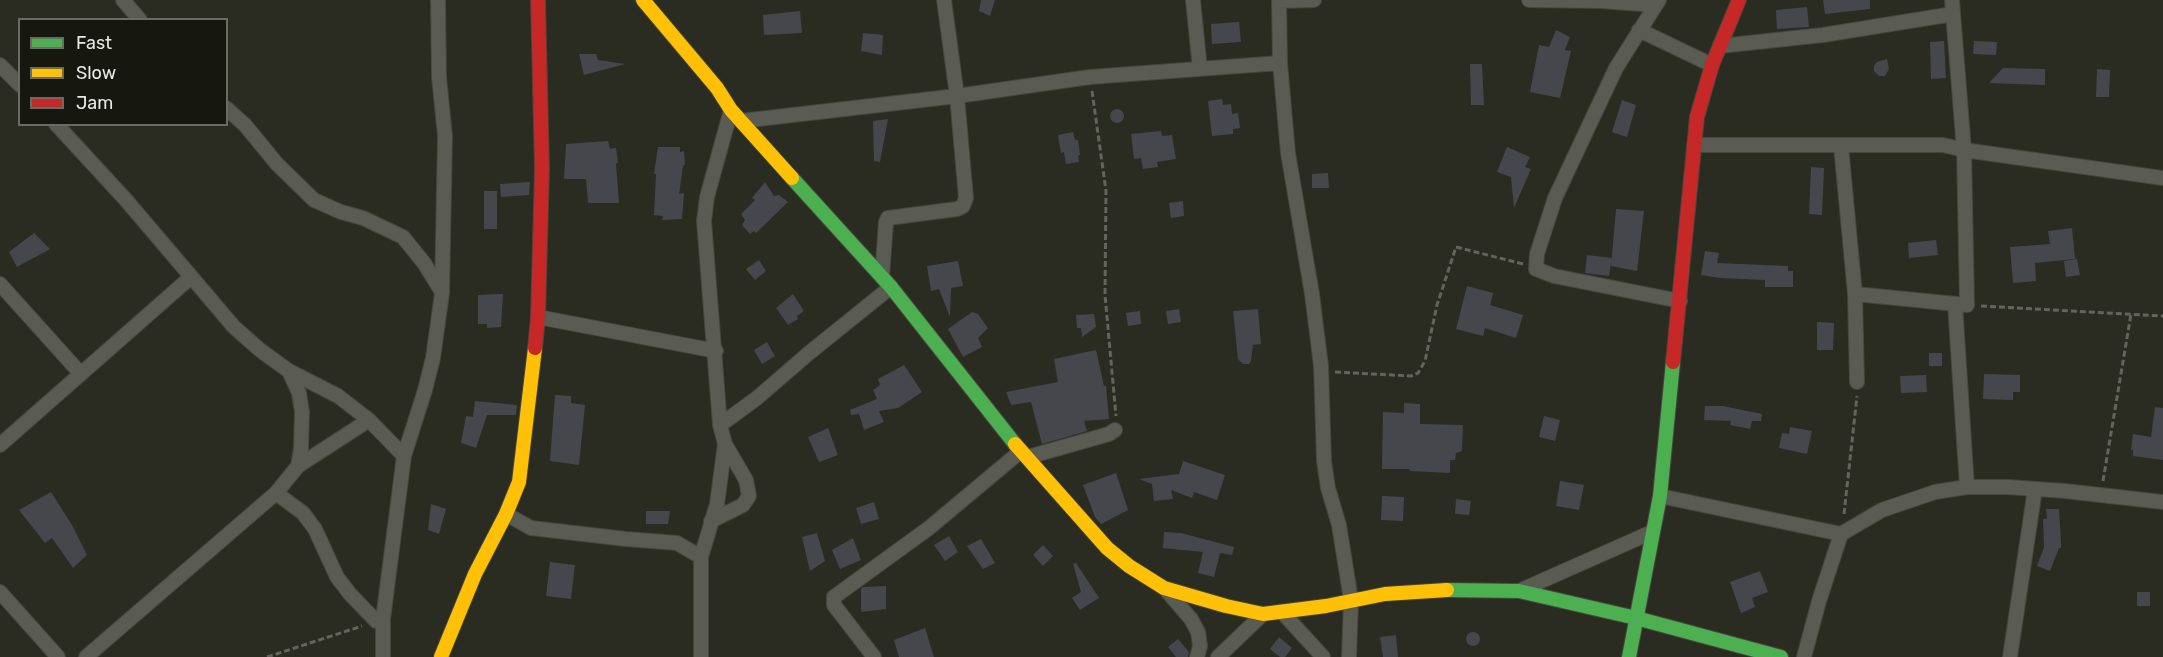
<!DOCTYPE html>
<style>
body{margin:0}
#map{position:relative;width:2163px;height:657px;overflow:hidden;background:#2a2b21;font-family:Rubik,sans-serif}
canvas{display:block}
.legend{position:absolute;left:18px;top:18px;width:210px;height:108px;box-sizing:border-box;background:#16170e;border:2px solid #6a6b61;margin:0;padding:8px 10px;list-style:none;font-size:18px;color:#e9eadd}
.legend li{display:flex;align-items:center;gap:12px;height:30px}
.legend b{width:30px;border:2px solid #6a6b61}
</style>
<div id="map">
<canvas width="2163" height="657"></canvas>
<ul class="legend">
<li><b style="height:8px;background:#4caf50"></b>Fast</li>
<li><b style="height:8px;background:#ffc107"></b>Slow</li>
<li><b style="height:8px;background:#c62828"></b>Jam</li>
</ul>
</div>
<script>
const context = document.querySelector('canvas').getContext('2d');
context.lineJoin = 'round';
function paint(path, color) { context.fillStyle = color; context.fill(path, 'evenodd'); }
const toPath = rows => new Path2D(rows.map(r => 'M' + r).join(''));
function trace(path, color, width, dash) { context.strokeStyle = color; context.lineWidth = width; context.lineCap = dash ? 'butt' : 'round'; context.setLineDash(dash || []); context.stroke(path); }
const building = toPath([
 [981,0,995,0,990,16,979,11],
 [1823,0,1870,0,1870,9,1825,14],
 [1807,7,1809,27,1777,29,1776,10],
 [800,11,802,33,764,35,763,15],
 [1239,22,1241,42,1212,44,1211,24],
 [1556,30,1570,37,1565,50,1571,51,1560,98,1530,92,1539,45,1549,47],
 [863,33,883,35,882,55,861,51],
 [1944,41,1946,78,1931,79,1930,42],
 [1974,41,1997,42,1996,55,1973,54],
 [579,54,596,54,598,60,625,64,584,75],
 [1887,59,1889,69,1885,76,1879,76,1874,71,1874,66,1877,62],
 [1470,64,1482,64,1484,105,1471,105],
 [2003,68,2045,69,2045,85,1989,83],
 [2097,69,2110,70,2109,97,2096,97],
 [1222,99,1223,105,1231,104,1232,114,1238,113,1240,128,1233,129,1233,134,1212,136,1208,101],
 [1622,100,1636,105,1627,137,1612,132],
 '1110 116a7 7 0 1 1 14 0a7 7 0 1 1-14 0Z',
 [888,119,880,162,874,161,873,121],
 [1161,131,1162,136,1172,135,1176,159,1157,162,1158,167,1143,169,1141,158,1134,159,1131,134],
 [1073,132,1075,140,1078,140,1080,155,1078,155,1079,162,1066,164,1064,152,1061,153,1058,135],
 [608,141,610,149,616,148,618,162,616,164,619,203,588,203,586,179,564,179,566,144],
 [658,147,680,147,680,152,684,151,685,164,683,166,679,194,684,193,682,219,662,220,663,216,654,215,656,174,654,174],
 [1507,147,1530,157,1525,167,1531,169,1514,208,1511,177,1497,172],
 [1811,167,1824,168,1822,215,1809,214],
 [1328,173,1329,188,1312,188,1312,174],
 [530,182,529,195,501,197,500,184],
 [765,182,774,196,779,195,788,202,756,233,754,231,750,234,742,225,745,220,741,214,755,200,752,198],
 [484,191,497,191,497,229,484,229],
 [1183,201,1184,216,1171,218,1169,203],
 [1616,209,1644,211,1637,271,1611,266],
 [2072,228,2075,259,2035,263,2036,281,2013,283,2010,247,2050,244,2048,231],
 [34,233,50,249,17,267,9,252],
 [1936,240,1938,255,1909,258,1908,243],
 [1705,251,1719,253,1717,263,1788,266,1788,271,1793,271,1793,287,1765,287,1765,280,1720,278,1701,275],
 [1587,255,1612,258,1609,276,1585,273],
 [2077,259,2080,275,2066,277,2064,261],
 [759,260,766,271,755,280,746,269],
 [958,261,963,286,951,288,950,317,939,289,931,291,927,266],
 [1467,286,1493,293,1490,305,1523,315,1516,338,1485,328,1483,336,1456,329],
 [503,294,501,327,487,328,487,324,478,324,478,295],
 [793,294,804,311,797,316,798,319,788,325,776,308],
 [1179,309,1181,322,1168,324,1166,311],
 [1258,309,1261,344,1253,345,1251,361,1249,364,1243,364,1238,359,1233,311],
 [1140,311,1141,324,1128,326,1126,313],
 [972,312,978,314,988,328,978,338,982,347,963,357,948,329],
 [1094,314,1096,327,1082,337,1081,328,1077,328,1076,315],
 [1817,322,1834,323,1833,350,1817,350],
 [767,342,775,356,762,364,754,350],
 [1096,350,1104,386,1106,386,1109,419,1084,421,1087,431,1042,444,1031,402,1011,405,1006,392,1058,382,1054,359],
 [1929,353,1942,353,1942,366,1929,366],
 [904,365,922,392,898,408,879,411,884,422,864,430,859,414,851,415,850,410,877,399,873,390,880,385,878,379],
 [1984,374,2020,375,2020,392,2013,392,2013,400,1983,399],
 [1926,375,1927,392,1901,393,1900,376],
 [555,395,571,396,571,403,585,405,579,465,550,461],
 [475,401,517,405,516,415,487,415,476,448,461,443,466,416,473,417],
 [1404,403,1420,404,1420,424,1463,425,1462,451,1456,453,1455,460,1450,460,1450,473,1410,471,1410,469,1382,469,1383,412,1404,413],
 [1705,406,1723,406,1762,414,1761,421,1752,421,1750,429,1730,425,1731,421,1704,420],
 [2155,407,2163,408,2163,460,2133,456,2133,450,2131,450,2133,434,2151,437],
 [1544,416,1560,420,1555,441,1539,437],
 [1790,427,1812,431,1807,454,1779,448,1782,433,1789,434],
 [828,428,838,455,819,462,808,437],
 [1183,461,1225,475,1217,500,1194,492,1192,498,1171,490,1173,499,1154,501,1152,484,1139,479,1179,474],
 [1116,473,1128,510,1101,524,1095,517,1083,485],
 [1560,481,1584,485,1579,510,1556,506],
 [51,492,72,525,87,555,73,568,52,538,45,543,19,510],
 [1382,496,1404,497,1403,521,1381,520],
 [1456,499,1471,501,1469,515,1455,514],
 [874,502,879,519,861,524,856,508],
 [431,504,446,509,439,534,428,530],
 [2046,509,2059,509,2061,541,2061,548,2059,548,2050,571,2037,566,2044,547,2043,519,2047,519],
 [646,511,670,511,668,524,646,524],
 [1164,532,1181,533,1234,547,1232,555,1220,553,1214,577,1198,573,1203,552,1163,548],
 [817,533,825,561,810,571,802,537],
 [949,536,958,552,945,561,934,545],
 [853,538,861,560,840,569,832,550],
 [981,539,995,563,983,569,967,546],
 [1043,545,1053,556,1043,566,1033,555],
 [550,562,575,565,571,599,546,596],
 [1076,563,1099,598,1080,610,1072,598,1081,592,1073,564],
 [1760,571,1768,592,1752,598,1755,607,1741,613,1730,582],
 [886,586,886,609,861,612,861,588,864,587],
 [2137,592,2150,592,2150,606,2137,606],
 [925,628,934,657,899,657,894,640],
 '1466 639a7 7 0 1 1 14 0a7 7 0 1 1-14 0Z',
 [1396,635,1398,657,1383,657,1380,637],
 [1279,637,1292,648,1285,657,1280,657,1270,649],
 [1178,639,1189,652,1188,657,1176,657,1168,647]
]);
const path = toPath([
 [1092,91,1106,191,1105,295,1116,416],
 [1981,306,2163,316],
 [1335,372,1411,376,1418,373,1425,361,1437,305,1456,247,1523,264],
 [2103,481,2131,314],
 [1844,514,1857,396],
 [267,657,362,626]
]);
const street = toPath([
 [123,0,140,20],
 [1193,0,1200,69],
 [1279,0,1280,63,1288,153,1312,294,1321,366,1324,461,1328,488,1339,525,1351,600,1349,657],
 [1529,0,1601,1,1655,5],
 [1659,0,1616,68,1555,198,1537,254,1536,269,1554,276,1680,301],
 [1279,1,1314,0],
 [1639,30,1712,65],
 [1720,46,1823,35,1953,14],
 [0,65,20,85],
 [226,108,245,125,277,164,314,200,341,212,363,218,403,237,424,263,442,292],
 [741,121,957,96,1090,77,1280,63],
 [56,124,126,200,234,327,260,350,289,371,338,396,369,420,404,456],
 [1694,145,1943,145,1964,150,2163,178],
 [1841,146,1855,294,1857,382],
 [882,277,886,222,888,218,957,209,963,206,966,198,957,96,944,0],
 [0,284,81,374],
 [1855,294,1967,305,1964,150,1952,0],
 [1955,304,1967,487],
 [538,317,716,351],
 [289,371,299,393,302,412,301,449,298,466],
 [720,425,757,398,809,353,891,287],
 [0,445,191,277],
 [1028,457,1109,434,1115,430],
 [276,493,303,513,315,529,337,577,350,594,376,621,383,619],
 [1660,496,1841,534],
 [506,514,531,528,626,539,677,543,701,557],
 [711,521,743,505,749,496,746,480,725,444,720,425,704,221,707,197,731,110],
 [1166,590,1191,619,1198,632,1200,646,1197,657],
 [1519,591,1652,532],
 [0,592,58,657],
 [1282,612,1323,657],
 [86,657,276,493,298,466,369,420],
 [383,657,383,619,404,456,425,390,433,358,442,293,445,136,439,77,438,0],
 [701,657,701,557,717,504,725,444],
 [874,657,834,605,834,597,929,528,1021,451],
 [1218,657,1263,614],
 [1804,657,1819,601,1841,534,1882,510,1935,492,1967,487,2008,487,2065,491,2163,502],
 [2010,657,2035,489]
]);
const fast = toPath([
 [792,178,891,287,1015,444],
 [1447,590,1519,591,1636,618,1781,657],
 [1629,657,1660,496,1673,362]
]);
const slow = toPath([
 [643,0,717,88,731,110,792,178],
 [1015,444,1107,548,1129,566,1164,588,1226,606,1263,614,1326,606,1385,594,1447,590],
 [441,657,475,574,506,514,519,482,535,348]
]);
const jam = toPath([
 [535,348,538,317,542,169,538,0],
 [1673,362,1697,117,1712,65,1739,0]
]);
paint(building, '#46474c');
trace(street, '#45463d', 16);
trace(fast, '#45463d', 16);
trace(slow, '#45463d', 16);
trace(jam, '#45463d', 16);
trace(path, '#64645d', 3, [6, 3]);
trace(street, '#5a5b53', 14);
trace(fast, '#4caf50', 14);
trace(slow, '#ffc107', 14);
trace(jam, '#c62828', 14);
</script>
